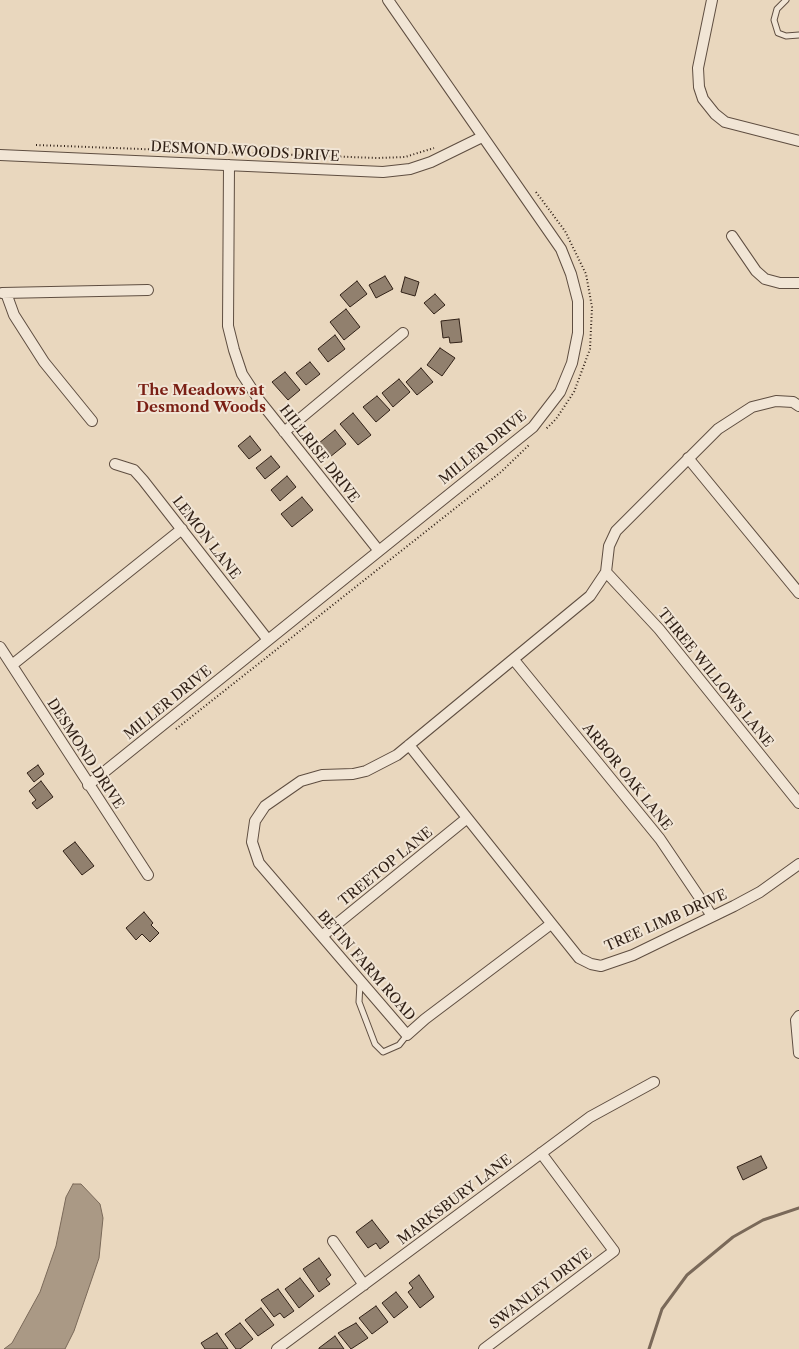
<!DOCTYPE html>
<style>
body{margin:0}
canvas{display:block;background:#e9d7be}
</style>
<canvas width="799" height="1349"></canvas>
<script>
const context = document.querySelector('canvas').getContext('2d');
context.lineJoin = 'round';
function paint(path, color) { context.fillStyle = color; context.fill(path, 'evenodd'); }
const toPath = rows => new Path2D(rows.map(r => 'M' + r).join(''));
function trace(path, color, width, dash) { context.strokeStyle = color; context.lineWidth = width; context.lineCap = dash ? 'butt' : 'round'; context.setLineDash(dash || []); context.stroke(path); }
function write(font, color, halo, rows, align = 'center') {
  context.font = font + ' "Libre Caslon Text",serif'; context.lineWidth = 4; context.setLineDash([]); context.textBaseline = 'middle'; context.strokeStyle = halo; context.fillStyle = color; for (const [text, x, y, turn = 0] of rows) {
    context.save(); context.translate(x, y); context.rotate((+turn || 0) * Math.PI / 180); context.textAlign = isNaN(turn) ? turn : align; if (halo) context.strokeText(text, 0, 0); context.fillText(text, 0, 0); context.restore();
  }
}
const water = toPath([
 [73,1184,81,1184,100,1204,103,1218,99,1258,74,1331,65,1349,4,1349,12,1343,40,1292,56,1246,66,1197,73,1184]
]);
const stream = toPath([
 [649,1349,662,1309,687,1275,733,1237,763,1220,799,1208]
]);
const building = toPath([
 [385,276,393,289,376,298,369,285,385,276],
 [405,277,419,282,415,296,401,292,405,277],
 [357,281,367,294,350,307,340,295,357,281],
 [435,294,445,305,434,314,424,303,435,294],
 [346,309,360,327,344,340,330,322,346,309],
 [459,319,462,342,450,343,449,337,443,338,441,321,459,319],
 [335,335,345,349,328,362,318,349,335,335],
 [440,348,455,358,442,376,427,365,440,348],
 [310,362,320,374,306,385,296,373,310,362],
 [421,368,433,382,417,395,406,382,421,368],
 [285,372,300,390,288,400,272,382,285,372],
 [399,379,410,392,393,407,382,393,399,379],
 [377,396,390,410,376,422,363,407,377,396],
 [353,413,371,435,358,445,340,424,353,413],
 [335,430,346,444,330,457,319,443,335,430],
 [250,436,261,450,249,459,238,446,250,436],
 [271,456,280,467,265,479,256,468,271,456],
 [287,476,296,487,280,501,271,490,287,476],
 [302,497,313,510,292,527,281,514,302,497],
 [38,765,44,774,34,782,27,773,38,765],
 [41,781,53,797,37,809,32,803,36,800,29,791,41,781],
 [75,842,94,866,82,875,63,851,75,842],
 [144,912,153,923,151,925,159,933,150,942,142,934,136,940,126,928,144,912],
 [761,1156,767,1168,743,1180,737,1167,761,1156],
 [372,1220,389,1242,380,1249,376,1243,368,1248,356,1232,372,1220],
 [319,1258,331,1275,326,1279,330,1284,319,1292,303,1269,319,1258],
 [419,1275,434,1297,420,1308,408,1292,413,1288,409,1283,419,1275],
 [300,1278,314,1296,299,1308,285,1289,300,1278],
 [278,1289,294,1311,284,1318,280,1313,274,1317,261,1300,278,1289],
 [396,1292,408,1307,394,1318,382,1303,396,1292],
 [376,1306,388,1322,372,1334,359,1318,376,1306],
 [261,1308,274,1325,258,1336,245,1320,261,1308],
 [240,1323,253,1339,240,1349,236,1349,225,1334,240,1323],
 [356,1323,368,1338,351,1349,338,1333,356,1323],
 [217,1333,228,1349,205,1349,201,1343,217,1333],
 [335,1336,344,1349,319,1349,319,1348,335,1336]
]);
const path = toPath([
 [36,145,377,158,405,157,434,148],
 [536,192,565,231,586,274,592,307,590,349,574,392,556,419,545,430],
 [176,729,501,472,529,445]
]);
const service = toPath([
 [786,0,777,9,774,20,778,33,786,36,799,35],
 [360,983,359,1002,375,1044,383,1052,399,1045,407,1035]
]);
const minor = toPath([
 [712,0,698,68,699,87,703,99,715,114,725,122,799,141],
 [0,155,383,172,410,169,431,162,482,137],
 [229,165,228,326,234,350,242,374,259,400,379,551],
 [732,236,756,271,765,279,780,283,799,283],
 [2,293,148,290],
 [6,293,14,315,44,362,92,421],
 [284,432,403,333],
 [688,458,799,593],
 [115,464,134,470,143,480,268,640],
 [606,572,659,629,799,803],
 [0,647,148,875],
 [514,660,660,839,712,916],
 [12,665,182,529],
 [409,745,579,958,591,964,601,966,633,955,734,906,760,892,799,864],
 [88,785,533,427,560,392,572,363,578,333,578,301,571,274,561,249,388,0],
 [551,924,425,1019,407,1035,259,863,252,842,255,821,265,806,301,781,322,775,353,774,366,771,397,755,590,596,606,572,609,546,616,531,718,429,752,407,776,401,793,402,799,406],
 [322,936,466,819],
 [799,1016,796,1020,799,1053],
 [333,1241,364,1285],
 [277,1349,590,1117,654,1082],
 [484,1349,614,1251,541,1153]
]);
const streetNames = [
 ["DESMOND WOODS DRIVE",245,152,3],
 ["MILLER DRIVE",483,448,-39],
 ["HILLRISE DRIVE",319,454,52],
 ["LEMON LANE",206,538,52],
 ["THREE WILLOWS LANE",715,678,51],
 ["MILLER DRIVE",168,703,-39],
 ["DESMOND DRIVE",85,754,57],
 ["ARBOR OAK LANE",627,777,51],
 ["TREETOP LANE",386,867,-39],
 ["TREE LIMB DRIVE",666,921,-24],
 ["BETIN FARM ROAD",366,966,49],
 ["MARKSBURY LANE",455,1200,-37],
 ["SWANLEY DRIVE",541,1289,-37]
];
const neighbourhoodNames = [
 ["The Meadows at",201,391],
 ["Desmond Woods",201,408]
];
paint(water, '#aa9985');
trace(water, '#7a6959', 1);
trace(stream, '#7a6959', 3);
paint(building, '#91806e');
trace(building, '#312117', 1);
trace(service, '#5f4e41', 7);
trace(minor, '#5f4e41', 12);
trace(path, '#312117', 2, [1, 2.5]);
trace(service, '#f1e5d5', 5);
trace(minor, '#f1e5d5', 10);
write('14px', '#312117', '#f1e5d5', streetNames);
write('bold 15px', '#7a1f14', '#f1e5d5', neighbourhoodNames);
</script>
